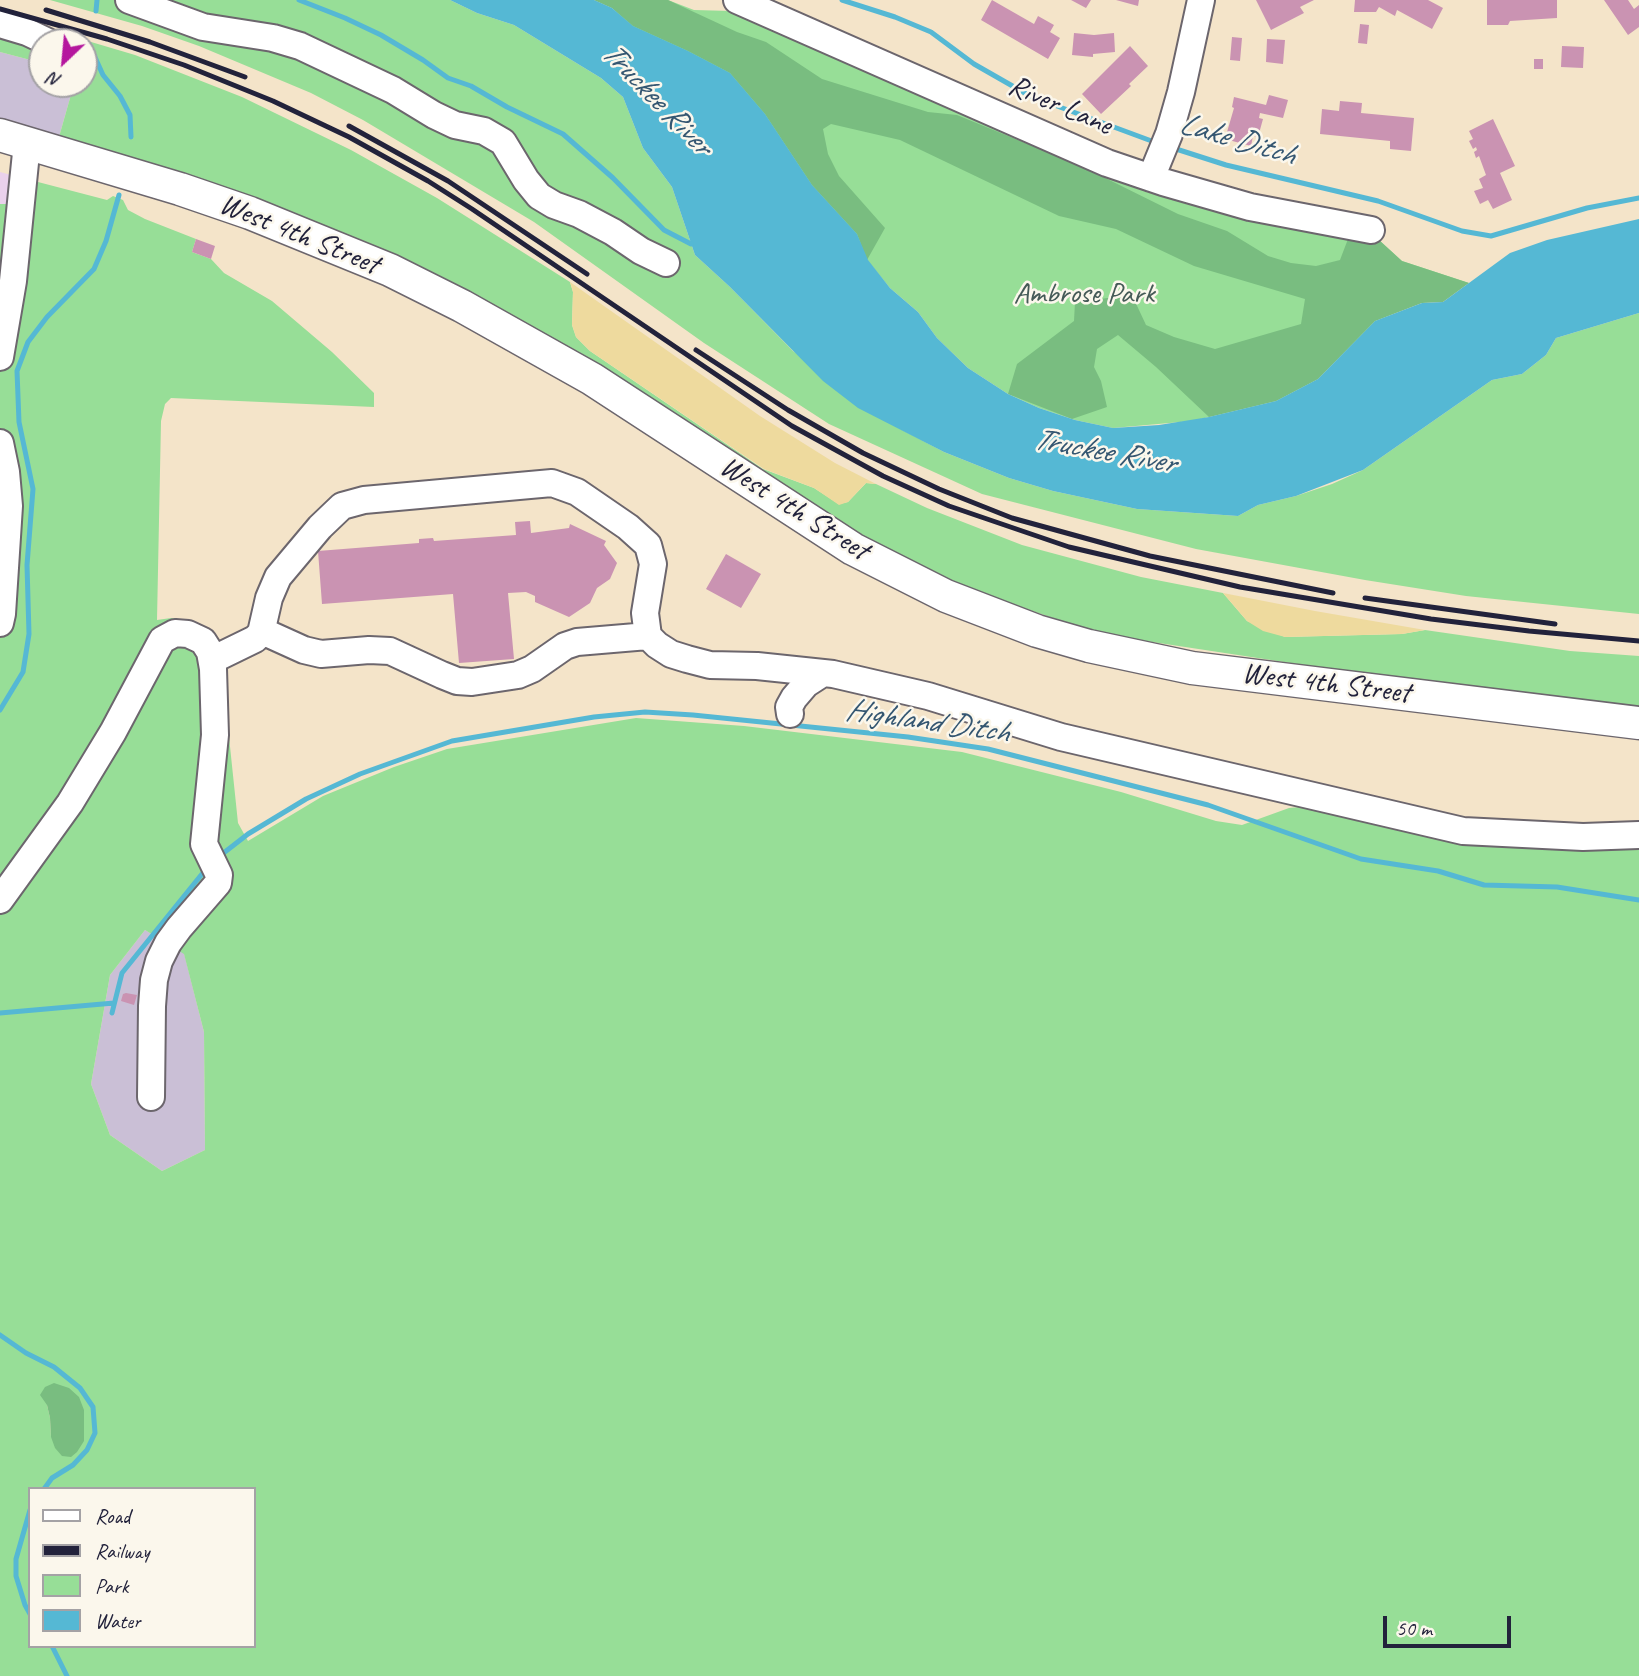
<!DOCTYPE html>
<style>
body{margin:0}
#map{position:relative;width:1639px;height:1676px;overflow:hidden;background:#f4e4c9;font-family:Caveat,sans-serif}
canvas{display:block}
.legend{position:absolute;left:28px;top:1487px;width:228px;height:161px;box-sizing:border-box;background:#fbf7ec;border:2px solid #a4a2a5;margin:0;padding:9px 12px;list-style:none;font-size:21px;color:#22223b}
.legend li{display:flex;align-items:center;gap:14px;height:35px}
.legend b{width:35px;border:2px solid #a4a2a5}
.north{position:absolute;left:28px;top:28px;width:70px;height:70px;box-sizing:border-box;background:#fbf7ec;border:2px solid #a4a2a5;border-radius:50%;rotate:206deg;font-size:19px;font-weight:700;line-height:28px;text-align:center;color:#22223b}
.north::after{content:'';display:block;margin:auto;width:24px;height:32px;background:#b5179e;clip-path:polygon(50% 0,100% 100%,50% 72%,0 100%)}
.scale{position:absolute;left:1383px;top:1616px;width:128px;height:32px;box-sizing:border-box;border:4px solid #22223b;border-top:0;padding-left:9px;font-size:21px;line-height:24px;white-space:nowrap;color:#22223b;-webkit-text-stroke:5px #fbf7ec;paint-order:stroke}
</style>
<div id="map">
<canvas width="1639" height="1676"></canvas>
<ul class="legend">
<li><b style="height:9px;background:#fff"></b>Road</li>
<li><b style="height:9px;background:#22223b"></b>Railway</li>
<li><b style="height:19px;background:#97de97"></b>Park</li>
<li><b style="height:19px;background:#55b8d4"></b>Water</li>
</ul>
<div class="north">N</div>
<div class="scale">50 m</div>
</div>
<script>
const context = document.querySelector('canvas').getContext('2d');
context.lineJoin = 'round';
function paint(path, color) { context.fillStyle = color; context.fill(path, 'evenodd'); }
const toPath = rows => new Path2D(rows.map(r => 'M' + r).join(''));
function trace(path, color, width, dash) { context.strokeStyle = color; context.lineWidth = width; context.lineCap = dash ? 'butt' : 'round'; context.setLineDash(dash || []); context.stroke(path); }
function write(font, color, halo, rows, align = 'center') {
  context.font = font + ' Caveat,sans-serif'; context.lineWidth = 5; context.setLineDash([]); context.textBaseline = 'middle'; context.strokeStyle = halo; context.fillStyle = color; for (const [text, x, y, turn = 0] of rows) {
    context.save(); context.translate(x, y); context.rotate((+turn || 0) * Math.PI / 180); context.textAlign = isNaN(turn) ? turn : align; if (halo) context.strokeText(text, 0, 0); context.fillText(text, 0, 0); context.restore();
  }
}
const built = toPath([
 [0,172,15,176,10,204,0,204]
]);
const industrial = toPath([
 [0,52,42,63,42,84,74,84,59,137,0,120],
 [145,930,184,953,204,1032,205,1150,162,1171,110,1135,91,1084,110,975]
]);
const green = toPath([
 [50,0,450,0,477,13,514,25,601,78,623,97,643,148,672,187,695,255,730,287,793,351,889,423,944,452,1009,478,1053,491,1137,509,1238,516,1258,505,1296,496,1332,484,1363,470,1492,380,1522,374,1546,355,1556,338,1639,313,1639,614,1466,596,1365,580,1196,549,982,494,829,424,704,343,534,222,363,120,311,93,199,46,142,26],
 [594,0,668,0,694,10,731,11,1059,150,1352,235,1379,240,1402,261,1469,283,1375,321,1318,379,1276,401,1192,421,1113,428,1075,420,1039,408,1008,394,968,368,937,338,918,312,890,288,867,260,612,8],
 [0,15,135,55,242,97,351,150,437,198,570,282,573,292,572,325,576,337,590,351,763,469,814,488,839,504,848,502,866,483,876,484,927,508,1022,545,1141,577,1223,593,1247,621,1285,637,1402,634,1425,630,1570,651,1639,656,1639,707,1317,667,1126,638,1076,626,969,589,897,555,855,531,639,391,561,344,59,137,74,84,84,84,84,42,42,42,42,63,0,52],
 [15,176,107,200,113,196,123,200,128,210,145,219,196,239,192,252,211,259,224,273,272,301,332,352,374,393,374,407,171,398,165,404,161,421,157,620,171,618,188,620,216,636,223,645,222,670,238,823,248,841,323,796,394,767,447,749,636,718,744,726,962,752,1121,792,1216,821,1242,825,1289,808,1311,806,1639,845,1639,1676,0,1676,0,204,10,204],
 [145,930,184,954,204,1032,205,1150,162,1171,110,1135,91,1084,110,975],
 [47,1405,84,1410,84,1441,51,1437,50,1418],
 [30,1489,254,1489,254,1646,30,1646]
]);
const forest = toPath([
 [594,0,668,0,737,32,766,42,822,79,928,112,957,115,1081,166,1178,214,1227,231,1268,256,1291,263,1316,266,1340,260,1348,239,1352,235,1379,240,1402,261,1469,283,1443,302,1422,303,1375,321,1318,379,1276,401,1209,417,1156,367,1118,335,1097,349,1094,367,1101,381,1107,407,1072,419,1008,394,1017,364,1074,321,1075,302,1132,295,1146,325,1174,337,1215,349,1301,324,1305,299,1194,266,1116,229,1059,216,900,140,831,124,823,129,828,154,839,176,885,228,867,260,857,234,812,185,765,114,730,73,688,51,633,26,612,8],
 [54,1383,69,1388,79,1397,84,1410,84,1441,77,1452,71,1457,62,1456,55,1448,51,1437,50,1418,47,1405,40,1395,45,1387]
]);
const sand = toPath([
 [570,282,760,416,835,463,876,484,866,483,848,502,839,505,814,488,764,469,590,351,576,337,572,325,573,292],
 [1223,593,1315,611,1425,630,1402,634,1285,637,1263,631,1247,621]
]);
const water = toPath([
 [450,0,594,0,612,8,633,26,688,51,730,73,765,114,812,185,857,234,868,260,890,288,918,312,937,338,968,368,1008,394,1039,408,1075,420,1113,428,1159,425,1209,417,1276,401,1318,379,1375,321,1422,303,1443,302,1510,253,1547,240,1639,219,1639,313,1556,338,1546,355,1522,374,1492,380,1363,470,1296,496,1258,505,1238,516,1137,509,1053,491,1009,478,944,452,858,408,823,381,730,287,695,255,672,187,643,148,623,97,601,78,514,25,477,13]
]);
const stream = toPath([
 [299,0,345,18,381,35,423,60,448,78,471,86,507,107,563,134,613,178,664,230,691,244],
 [842,0,895,17,931,32,974,64,1030,96,1157,143],
 [96,11,97,0],
 [89,44,103,75,120,96,130,115,131,137],
 [1173,148,1226,165,1378,201,1462,231,1491,236,1587,208,1639,198],
 [0,710,23,672,29,634,27,565,33,489,19,422,17,371,28,342,47,317,94,269,106,241,119,195],
 [221,855,248,834,306,799,360,774,452,741,594,717,645,712,693,715,908,737,988,749,1208,805,1361,859,1438,871,1484,885,1557,887,1639,900],
 [0,1013,114,1003],
 [112,1013,122,973,206,869],
 [0,1335,26,1353,54,1367,80,1388,93,1407,95,1433,87,1450,73,1465,52,1478,44,1489],
 [30,1510,16,1559,16,1576,25,1605,30,1614],
 [52,1646,67,1676]
]);
const building = toPath([
 [992,0,1034,24,1038,16,1054,25,1050,32,1060,38,1048,59,981,20],
 [1071,0,1091,0,1086,8],
 [1116,0,1139,0,1138,6],
 [1256,0,1314,0,1300,7,1304,13,1271,30],
 [1355,0,1428,0,1443,8,1432,29,1397,10,1395,16,1379,7,1376,12,1354,12],
 [1487,0,1557,0,1557,18,1510,21,1508,25,1487,25],
 [1604,0,1628,0,1634,9,1639,5,1639,27,1628,35],
 [1360,24,1369,25,1367,44,1358,43],
 [1074,33,1094,35,1114,33,1115,52,1093,54,1093,57,1072,55],
 [1232,37,1242,38,1240,61,1230,60],
 [1267,39,1285,40,1283,64,1266,62],
 [1130,46,1148,66,1129,84,1131,86,1101,114,1082,94],
 [1562,46,1584,47,1583,68,1561,67],
 [1534,59,1543,59,1543,69,1534,69],
 [1269,95,1288,100,1283,118,1260,113,1259,118,1263,119,1258,137,1253,136,1251,146,1225,139,1234,108,1232,107,1234,97,1266,105],
 [1340,101,1362,103,1361,113,1414,118,1411,151,1390,149,1390,141,1320,134,1322,109,1339,111],
 [1493,119,1515,166,1500,173,1512,200,1493,209,1488,200,1480,204,1474,191,1483,188,1479,179,1486,175,1479,156,1476,158,1474,152,1477,150,1476,147,1473,149,1469,141,1473,139,1469,131],
 [196,239,215,246,211,259,192,252],
 [530,521,531,533,569,528,570,524,606,541,604,545,617,563,610,579,597,588,590,603,569,617,535,602,535,596,526,592,508,593,514,659,459,663,453,594,322,604,318,551,419,543,419,539,433,538,434,541,516,535,515,522],
 [726,554,761,574,741,608,706,589],
 [126,993,137,995,134,1005,121,1001,123,994]
]);
const minor = toPath([
 [129,0,203,27,273,38,300,46,393,90,434,115,455,125,484,131,503,142,526,180,539,196,554,205,579,214,613,232,641,251,666,263],
 [737,0,1107,163,1163,182,1250,207,1371,230],
 [0,24,27,32,48,42],
 [1151,178,1169,134,1181,92,1201,0],
 [0,357,13,281,27,143],
 [0,443,6,472,9,506,2,614,0,623],
 [262,631,304,650,321,654,369,650,390,651,442,675,457,681,472,682,518,675,532,669,565,646,577,642,648,636],
 [212,660,255,639,261,633,269,598,278,577,320,527,342,506,364,500,552,483,577,492,628,527,648,545,653,564,645,613,648,636,657,645,671,654,687,659,710,665,757,666,833,674,928,696,1061,737,1463,831,1583,837,1639,835],
 [790,714,789,707,794,698,806,684,823,673],
 [0,900,70,803,113,732,162,640,175,633,188,634,203,641,210,652,213,669,215,735,204,844,219,875,218,883,179,928,168,943,159,961,154,980,152,1006,151,1097]
]);
const major = toPath([
 [0,135,180,189,250,213,390,270,462,306,592,379,853,549,946,596,1037,631,1089,646,1192,668,1639,723]
]);
const rail = toPath([
 [0,9,107,39,184,65,273,101,349,137,428,181,472,209,792,426,883,476,949,506,1069,547,1240,587,1431,619,1529,631,1639,641],
 [46,10,150,42,245,77],
 [349,126,448,181,587,274],
 [696,350,788,410,863,453,939,489,1012,518,1150,556,1333,593],
 [1365,598,1555,624]
]);
const streetNames = [
 ["River Lane",1060,106,23],
 ["West 4th Street",299,235,22],
 ["West 4th Street",794,509,32],
 ["West 4th Street",1326,684,7]
];
const parkNames = [
 ["Ambrose Park",1084,294]
];
const waterNames = [
 ["Truckee River",656,99,46],
 ["Lake Ditch",1237,140,16],
 ["Truckee River",1104,452,10],
 ["Highland Ditch",927,722,8]
];
paint(built, '#ead1ec');
paint(industrial, '#cabfd6');
paint(green, '#97de97');
paint(forest, '#79bd80');
paint(sand, '#eeda9e');
paint(water, '#55b8d4');
trace(stream, '#55b8d4', 5);
paint(building, '#ca93b2');
trace(minor, '#6c666d', 30);
trace(major, '#6c666d', 35);
trace(minor, '#fff', 26);
trace(major, '#fff', 32);
trace(rail, '#22223b', 5);
write('30px', '#22223b', '#fbf7ec', streetNames);
write('30px', '#455a57', '#fbf7ec', parkNames);
write('italic 32px', '#345671', '#fbf7ec', waterNames);
</script>
